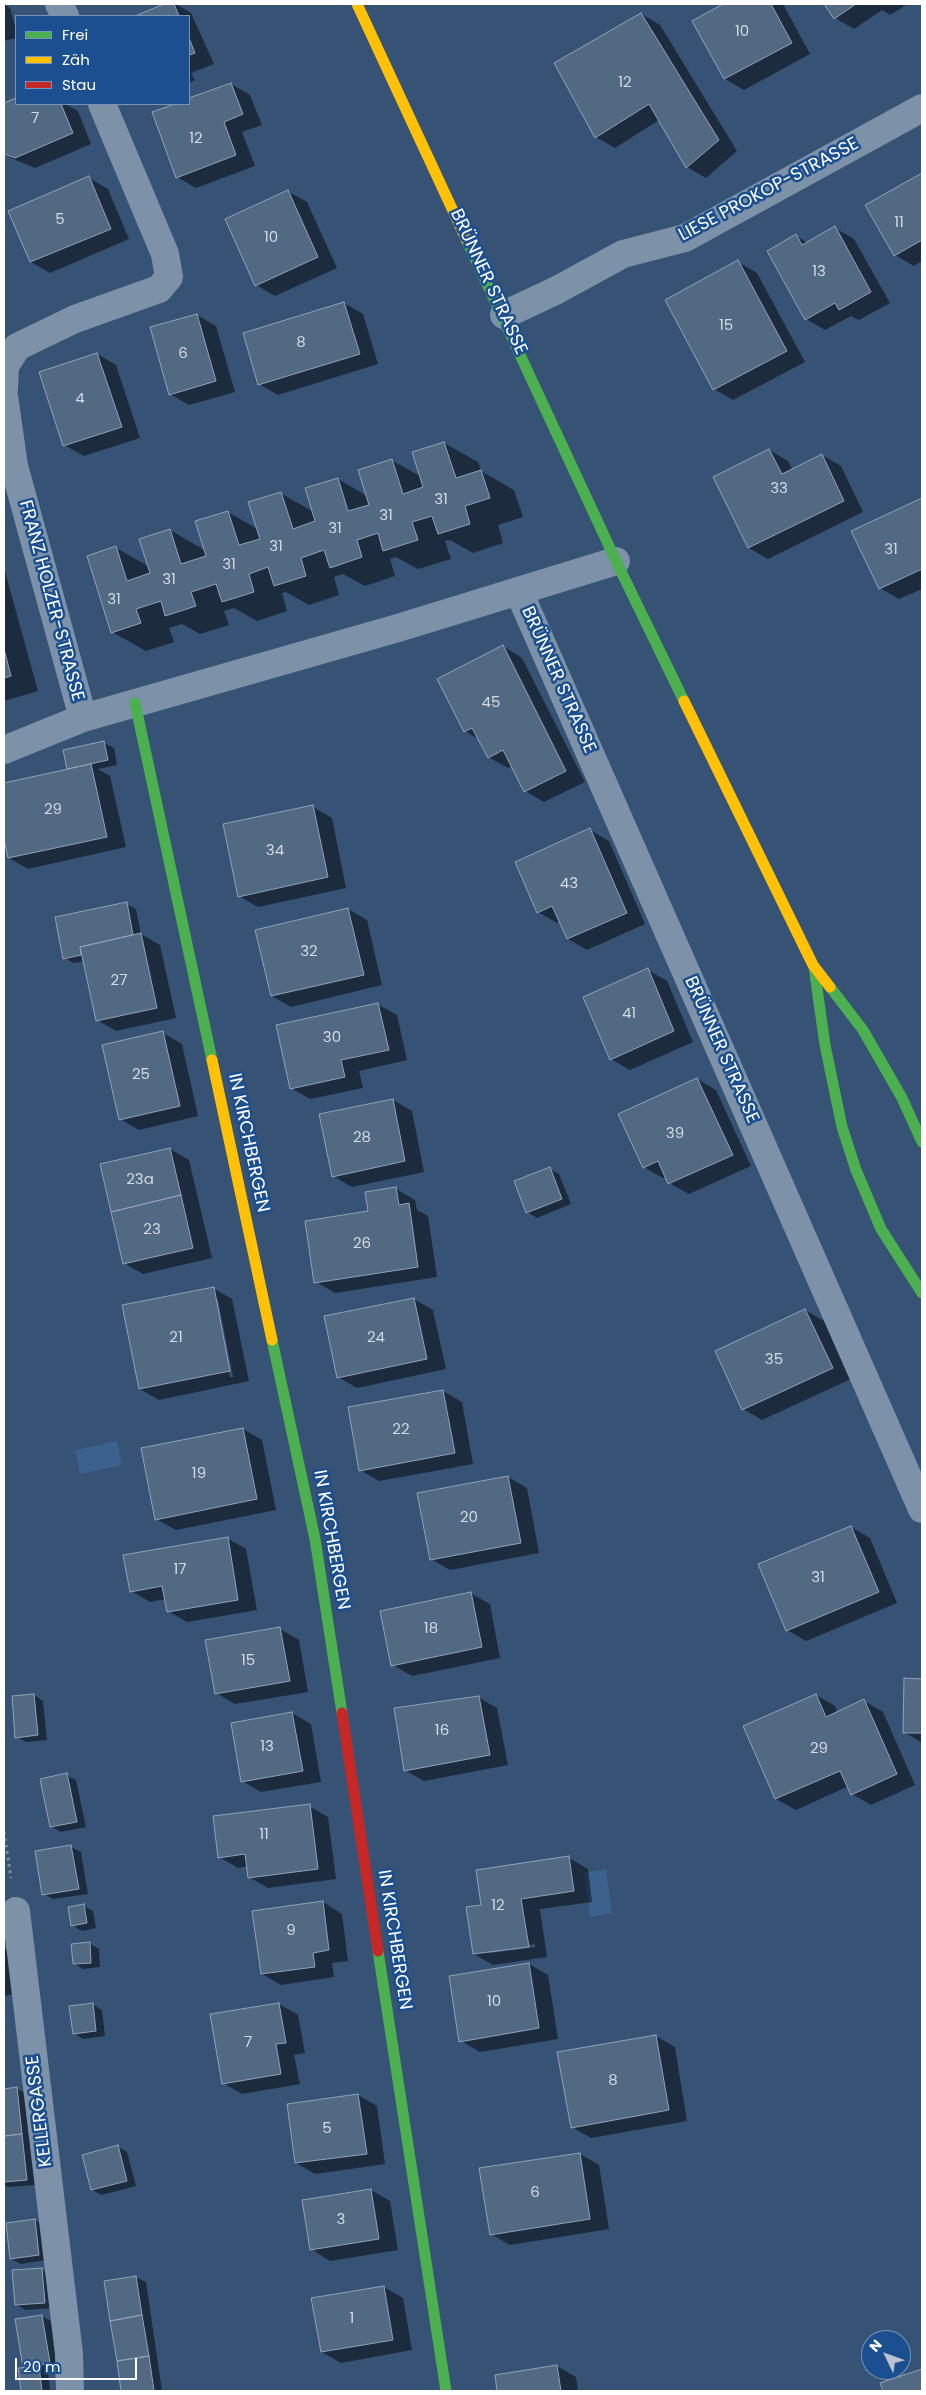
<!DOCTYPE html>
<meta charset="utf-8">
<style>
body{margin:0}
#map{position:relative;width:926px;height:2395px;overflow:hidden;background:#365274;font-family:Poppins,sans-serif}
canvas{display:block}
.frame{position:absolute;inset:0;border:5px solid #fff;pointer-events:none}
.legend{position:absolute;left:15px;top:15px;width:175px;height:90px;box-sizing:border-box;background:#1b4f8f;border:1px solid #7695bc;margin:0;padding:6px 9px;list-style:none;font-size:15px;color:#fff}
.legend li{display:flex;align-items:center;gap:10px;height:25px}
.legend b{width:25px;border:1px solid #7695bc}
.north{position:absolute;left:861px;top:2330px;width:50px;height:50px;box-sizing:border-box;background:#1b4f8f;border:1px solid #7695bc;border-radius:50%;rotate:312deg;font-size:14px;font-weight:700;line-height:20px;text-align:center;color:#fff}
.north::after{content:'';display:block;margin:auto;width:18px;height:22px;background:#b9c2ce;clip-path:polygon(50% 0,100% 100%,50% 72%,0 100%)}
.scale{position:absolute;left:15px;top:2358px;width:122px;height:22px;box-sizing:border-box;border:2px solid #fff;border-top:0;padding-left:6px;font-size:15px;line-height:18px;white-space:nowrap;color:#fff;-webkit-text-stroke:4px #1b4f8f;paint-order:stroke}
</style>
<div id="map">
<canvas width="926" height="2395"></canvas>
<div class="frame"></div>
<ul class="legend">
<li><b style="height:6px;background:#4caf50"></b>Frei</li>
<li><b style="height:6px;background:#ffc107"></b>Zäh</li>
<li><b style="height:6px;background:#c62828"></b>Stau</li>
</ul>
<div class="north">N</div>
<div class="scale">20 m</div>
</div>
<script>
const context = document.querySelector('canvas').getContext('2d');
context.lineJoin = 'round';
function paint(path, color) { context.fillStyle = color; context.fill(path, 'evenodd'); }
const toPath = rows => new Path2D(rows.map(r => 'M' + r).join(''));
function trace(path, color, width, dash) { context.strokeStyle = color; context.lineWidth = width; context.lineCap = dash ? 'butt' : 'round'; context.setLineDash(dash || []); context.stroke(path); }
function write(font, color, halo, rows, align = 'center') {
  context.font = font + ' Poppins,sans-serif'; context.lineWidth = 5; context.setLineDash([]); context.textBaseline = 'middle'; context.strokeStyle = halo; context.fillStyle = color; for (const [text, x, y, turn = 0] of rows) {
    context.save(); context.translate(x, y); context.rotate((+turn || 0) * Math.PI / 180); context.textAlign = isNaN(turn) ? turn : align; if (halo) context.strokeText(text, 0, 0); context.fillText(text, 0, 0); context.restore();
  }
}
const water = toPath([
 [117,1441,122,1465,80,1474,75,1450],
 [606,1869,612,1913,590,1917,584,1873]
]);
const shadow = toPath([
 [4,4,10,8,16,30,16,38,4,41],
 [167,4,176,4,191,13,214,64,191,73,195,80,189,83,189,16,138,16],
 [725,4,783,4,810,54,744,90,725,79,694,21],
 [825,4,908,4,890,15,882,10,854,29,835,18],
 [641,14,660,25,737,151,706,178,687,167,659,120,615,148,596,137],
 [231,84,250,95,262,125,242,132,255,166,196,188,177,177,153,113,178,104,189,104,189,100],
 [16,99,16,104,65,104,78,111,91,144,35,168,4,155,4,105],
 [922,174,922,261,914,266,895,255,867,206],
 [89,178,108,189,129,239,50,273,31,262,10,211],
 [287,191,307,202,337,268,275,296,256,285],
 [835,228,854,239,890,303,859,320,851,316,825,330,806,319,796,236,808,243],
 [738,262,757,273,805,362,733,400,714,389,666,300],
 [344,303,363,314,378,364,278,395,259,384],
 [197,315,216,326,235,392,189,405,170,394],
 [97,354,116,365,140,438,84,456,64,445],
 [444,443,478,462,481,471,514,490,523,517,498,525,503,543,473,553,450,540,445,541,451,559,418,569,396,557,390,559,395,576,365,586,343,574,334,577,339,595,309,605,286,592,282,593,287,611,257,621,234,608,224,611,229,625,200,634,182,624,169,628,174,642,146,651,112,632,116,548,150,567,170,530,206,551,228,512,259,530,280,493,314,512,338,479,367,496,391,460,422,477],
 [769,450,788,461,793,470,822,455,841,466,863,512,768,559,749,548,715,477],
 [922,499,922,589,899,599,880,588,853,531],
 [4,568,38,691,4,701],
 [503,646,522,658,585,782,544,802,525,791,512,766,508,768,488,757,480,740,465,731],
 [104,743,114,748,117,765,98,769,110,776,126,847,28,869,9,858,4,833,4,784,69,770,65,751],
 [313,807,332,818,346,888,258,907,239,896],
 [590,830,609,841,645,924,587,950,568,939,560,921,557,923,538,912],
 [126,904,136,909,141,934,160,945,176,1018,116,1031,97,1020,84,961,74,963,64,958],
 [348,909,367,920,382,985,291,1007,272,996],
 [648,970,667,981,693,1042,630,1070,611,1059],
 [377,1004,397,1015,407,1060,359,1071,363,1088,310,1099,291,1088],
 [163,1033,182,1044,198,1116,139,1130,120,1119],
 [697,1079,716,1090,751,1166,689,1194,669,1183,666,1177,663,1178,644,1167],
 [393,1100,412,1111,424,1172,352,1187,333,1176],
 [170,1149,189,1160,212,1258,143,1274,124,1263],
 [550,1169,559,1174,571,1204,537,1218,527,1212],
 [396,1189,415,1200,417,1210,428,1216,437,1277,335,1293,316,1282,370,1212],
 [213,1288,232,1299,249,1381,159,1400,140,1389],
 [215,1300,218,1300,233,1377,230,1377],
 [414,1299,433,1310,446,1369,357,1388,338,1377,326,1317],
 [805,1310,824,1321,851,1379,762,1420,743,1409],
 [443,1391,462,1402,473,1464,379,1481,360,1470],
 [243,1429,262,1440,276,1510,176,1530,156,1519],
 [508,1477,527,1488,539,1553,450,1570,431,1559],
 [851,1527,870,1538,897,1603,806,1641,787,1630],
 [227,1538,246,1549,257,1610,187,1622,168,1611,166,1599,150,1602,131,1591],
 [470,1593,490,1604,500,1658,412,1676,393,1665],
 [280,1629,299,1640,308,1692,235,1704,216,1693],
 [905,1680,922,1680,922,1743,904,1732],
 [34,1695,43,1701,47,1740,26,1742,17,1737],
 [816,1695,835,1706,838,1713,864,1701,883,1712,915,1785,871,1805,852,1794,849,1786,796,1810,776,1799,745,1727],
 [478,1697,497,1708,508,1765,424,1781,405,1770],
 [292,1713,311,1724,321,1782,261,1792,242,1781],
 [66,1775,76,1780,86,1827,61,1832,51,1826],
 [309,1806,328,1817,336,1879,268,1888,249,1877,248,1866,238,1868,219,1857],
 [71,1847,81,1852,88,1894,53,1899,44,1894],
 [569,1858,588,1869,592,1902,540,1909,547,1957,493,1965,474,1954,482,1906],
 [535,1944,535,1947,490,1953,490,1951],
 [323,1902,342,1914,348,1961,332,1963,334,1977,281,1985,262,1974],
 [84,1906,93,1911,96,1928,82,1931,72,1925],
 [89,1943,99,1949,100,1967,83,1969,74,1963],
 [4,1948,8,1951,15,1994,4,1996],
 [529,1964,548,1975,558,2039,480,2052,461,2041],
 [92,2004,102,2010,105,2036,83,2039,74,2033],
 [279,2004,298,2015,305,2053,294,2055,300,2084,242,2094,223,2083],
 [656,2036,675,2047,687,2121,591,2138,572,2127],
 [17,2089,27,2094,36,2185,8,2187,4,2185,4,2090],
 [358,2095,377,2106,385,2164,315,2174,296,2163],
 [117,2146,127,2152,136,2186,102,2195,92,2190],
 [580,2154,599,2165,609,2229,510,2245,491,2234],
 [371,2190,390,2201,398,2250,330,2261,311,2249],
 [35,2220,44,2226,48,2260,21,2264,11,2259],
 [41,2269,51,2275,54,2308,25,2310,16,2304],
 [136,2277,146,2282,162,2391,122,2391,105,2282],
 [384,2287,403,2298,412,2350,341,2363,322,2352],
 [42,2316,52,2322,59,2368,48,2371,50,2391,22,2391,19,2369,24,2369],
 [557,2366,576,2377,578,2391,499,2391,496,2376],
 [922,2370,922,2391,884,2391,881,2384]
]);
const building = toPath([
 [164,4,174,4,179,16,135,16,164,4],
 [723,4,771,4,792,43,724,79,692,21,723,4],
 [824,4,856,4,834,19,824,4],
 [641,13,719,140,686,168,649,104,595,138,554,63,641,13],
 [189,38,195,53,189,55,189,38],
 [231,83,243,114,224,122,236,155,176,178,152,112,175,104,189,104,189,98,231,83],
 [16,98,16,104,61,104,73,133,15,158,4,154,4,103,16,98],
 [922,173,922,240,894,256,865,205,922,173],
 [89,176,111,229,30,262,8,211,89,176],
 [288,190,318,257,255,286,225,219,288,190],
 [835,226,871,292,839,310,835,303,805,320,767,251,796,234,802,245,835,226],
 [738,260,787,351,713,390,665,300,738,260],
 [344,302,360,354,258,385,243,333,344,302],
 [197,314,216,381,169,395,150,327,197,314],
 [97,353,122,427,63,446,39,372,97,353],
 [444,442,456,478,481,470,490,498,465,506,470,524,438,534,432,516,412,522,418,540,383,551,378,533,357,540,362,557,330,568,324,550,301,558,306,576,274,586,268,567,249,574,254,592,222,602,216,584,191,592,196,606,165,616,161,601,136,609,141,623,111,633,87,556,116,546,127,581,150,573,139,539,170,529,181,564,206,556,195,521,228,511,239,545,260,539,248,502,281,492,293,529,315,521,305,488,338,478,348,511,369,505,358,470,392,459,403,494,423,487,412,452,444,442],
 [769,449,782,474,822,454,844,501,748,548,713,477,769,449],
 [922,498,922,569,879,589,851,531,922,498],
 [503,645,566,771,524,792,503,750,488,758,472,728,464,732,437,679,503,645],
 [4,649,11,676,4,678,4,649],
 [104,741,108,760,67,769,63,750,104,741],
 [91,764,107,837,8,858,4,839,4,783,91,764],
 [313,805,328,877,238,897,223,824,313,805],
 [590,828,627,913,567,939,552,906,537,913,515,862,590,828],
 [127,902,133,935,80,947,81,955,63,959,55,917,127,902],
 [348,908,364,975,271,996,255,930,348,908],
 [141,933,157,1008,96,1021,80,947,141,933],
 [648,968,674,1031,610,1060,583,997,648,968],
 [378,1003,389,1050,341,1060,345,1077,290,1089,276,1025,378,1003],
 [163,1031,180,1106,119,1120,102,1045,163,1031],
 [697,1078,733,1155,668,1184,658,1161,643,1168,618,1114,697,1078],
 [393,1099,405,1161,332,1177,319,1114,393,1099],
 [170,1148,181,1195,111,1212,100,1164,170,1148],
 [550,1167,562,1199,526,1213,514,1181,550,1167],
 [396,1187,399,1205,409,1203,418,1267,314,1283,305,1221,368,1211,365,1192,396,1187],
 [181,1195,193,1248,123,1264,111,1212,181,1195],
 [214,1287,230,1371,139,1389,122,1305,214,1287],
 [414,1298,427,1359,337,1378,324,1316,414,1298],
 [805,1309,833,1368,742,1410,715,1351,805,1309],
 [443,1390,455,1453,359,1471,348,1407,443,1390],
 [243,1428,257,1499,155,1520,141,1448,243,1428],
 [508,1476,521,1543,430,1560,417,1493,508,1476],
 [851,1526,879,1592,786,1631,758,1564,851,1526],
 [228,1537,238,1600,167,1612,162,1586,130,1592,123,1555,228,1537],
 [471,1592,482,1647,391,1666,380,1611,471,1592],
 [280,1627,290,1681,215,1694,205,1640,280,1627],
 [904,1678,922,1679,922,1733,903,1733,904,1678],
 [34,1694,38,1735,15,1738,12,1696,34,1694],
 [816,1694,826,1717,864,1699,897,1774,851,1795,840,1771,775,1799,743,1726,816,1694],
 [479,1696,490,1755,404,1771,394,1708,479,1696],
 [292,1712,303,1771,241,1782,231,1723,292,1712],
 [67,1773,77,1822,50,1827,40,1779,67,1773],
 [310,1804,318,1869,248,1878,245,1854,218,1858,213,1816,310,1804],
 [71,1845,79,1889,42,1895,35,1851,71,1845],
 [569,1856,574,1891,521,1899,529,1947,473,1954,466,1907,481,1905,476,1870,569,1856],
 [323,1901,329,1950,313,1953,315,1967,261,1974,252,1911,323,1901],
 [84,1904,87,1923,71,1926,68,1907,84,1904],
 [90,1942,91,1963,73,1964,71,1944,90,1942],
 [529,1963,539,2028,459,2042,449,1976,529,1963],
 [93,2003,96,2031,73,2034,69,2006,93,2003],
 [279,2003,286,2043,276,2044,281,2074,222,2084,210,2014,279,2003],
 [656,2035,669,2110,571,2128,557,2052,656,2035],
 [17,2087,22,2134,4,2136,4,2089,17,2087],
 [358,2094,367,2154,295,2163,287,2104,358,2094],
 [22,2134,27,2180,4,2182,4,2136,22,2134],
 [118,2145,127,2181,91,2190,82,2155,118,2145],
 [580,2153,590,2219,490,2235,479,2168,580,2153],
 [371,2189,379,2239,310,2250,302,2200,371,2189],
 [35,2219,39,2255,10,2259,6,2223,35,2219],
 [42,2268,45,2303,15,2305,12,2270,42,2268],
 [136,2276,142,2315,110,2321,104,2281,136,2276],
 [384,2286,393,2340,321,2352,311,2298,384,2286],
 [42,2315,50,2363,23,2368,15,2319,42,2315],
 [142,2315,149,2356,117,2361,110,2321,142,2315],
 [149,2356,154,2391,121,2391,117,2361,149,2356],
 [557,2365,561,2391,497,2391,495,2375,557,2365],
 [39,2366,42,2391,21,2391,18,2368,39,2366],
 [922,2369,922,2391,883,2391,880,2383,922,2369]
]);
const path = toPath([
 [4,1832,11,1878]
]);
const street = toPath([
 [59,4,65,16],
 [504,315,557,290,623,254,685,238,922,108],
 [4,389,5,366,17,347,75,319,159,289,169,277,165,254,102,104],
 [4,396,14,466,83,718],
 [519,592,922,1509],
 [4,750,83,718,398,628,616,561],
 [16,1911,69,2354,70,2391]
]);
const fast = toPath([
 [467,241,616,561,684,701],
 [135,703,212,1060],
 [814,967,825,1045,842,1127,856,1170,881,1229,922,1293],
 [830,987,863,1030,902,1098,922,1142],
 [272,1340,315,1539,342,1713],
 [378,1951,446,2391]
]);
const slow = toPath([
 [357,4,467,241],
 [684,701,813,965,830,987],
 [212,1060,272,1340]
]);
const jam = toPath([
 [342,1713,378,1951]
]);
const numberNames = [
 ["10",742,32],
 ["12",625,83],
 ["7",35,119],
 ["12",196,139],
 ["5",60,220],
 ["11",899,223],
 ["10",271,238],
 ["13",819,272],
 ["15",726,326],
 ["8",301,343],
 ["6",183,354],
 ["4",80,399],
 ["33",779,489],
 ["31",441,500],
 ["31",386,516],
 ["31",335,529],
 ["31",276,547],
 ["31",891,550],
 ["31",229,565],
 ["31",169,580],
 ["31",114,600],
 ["45",491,703],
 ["29",53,810],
 ["34",275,851],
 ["43",569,884],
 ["32",309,952],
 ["27",119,981],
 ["41",629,1014],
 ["30",332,1038],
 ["25",141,1075],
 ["39",675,1134],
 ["28",362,1138],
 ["23a",140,1180],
 ["23",152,1230],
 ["26",362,1244],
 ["21",176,1338],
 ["24",376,1338],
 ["35",774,1360],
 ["22",401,1430],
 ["19",199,1474],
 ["20",469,1518],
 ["17",180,1570],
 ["31",818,1578],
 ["18",431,1629],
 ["15",248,1661],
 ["16",442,1731],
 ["13",267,1747],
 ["29",819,1749],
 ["11",264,1835],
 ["12",498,1906],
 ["9",291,1931],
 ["10",494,2002],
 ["7",248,2043],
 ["8",613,2081],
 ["5",327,2129],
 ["6",535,2193],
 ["3",341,2220],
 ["1",352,2319]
];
const streetNames = [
 ["LIESE PROKOP-STRASSE",769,190,-28],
 ["BRÜNNER STRASSE",488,282,65],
 ["FRANZ HOLZER-STRASSE",51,601,75],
 ["BRÜNNER STRASSE",558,680,66],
 ["BRÜNNER STRASSE",721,1050,66],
 ["IN KIRCHBERGEN",248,1143,78],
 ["IN KIRCHBERGEN",331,1540,80],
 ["IN KIRCHBERGEN",394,1940,81],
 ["KELLERGASSE",40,2111,-97]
];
paint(water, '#3b618d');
paint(shadow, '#0007');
paint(building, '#526984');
trace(building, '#92a2b6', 1);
trace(path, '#7d92a8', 3, [2.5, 4]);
trace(street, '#7d92a8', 28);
trace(fast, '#4caf50', 11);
trace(slow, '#ffc107', 11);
trace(jam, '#c62828', 11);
write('15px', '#d4dae0', null, numberNames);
write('18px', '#fff', '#1b4f8f', streetNames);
</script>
